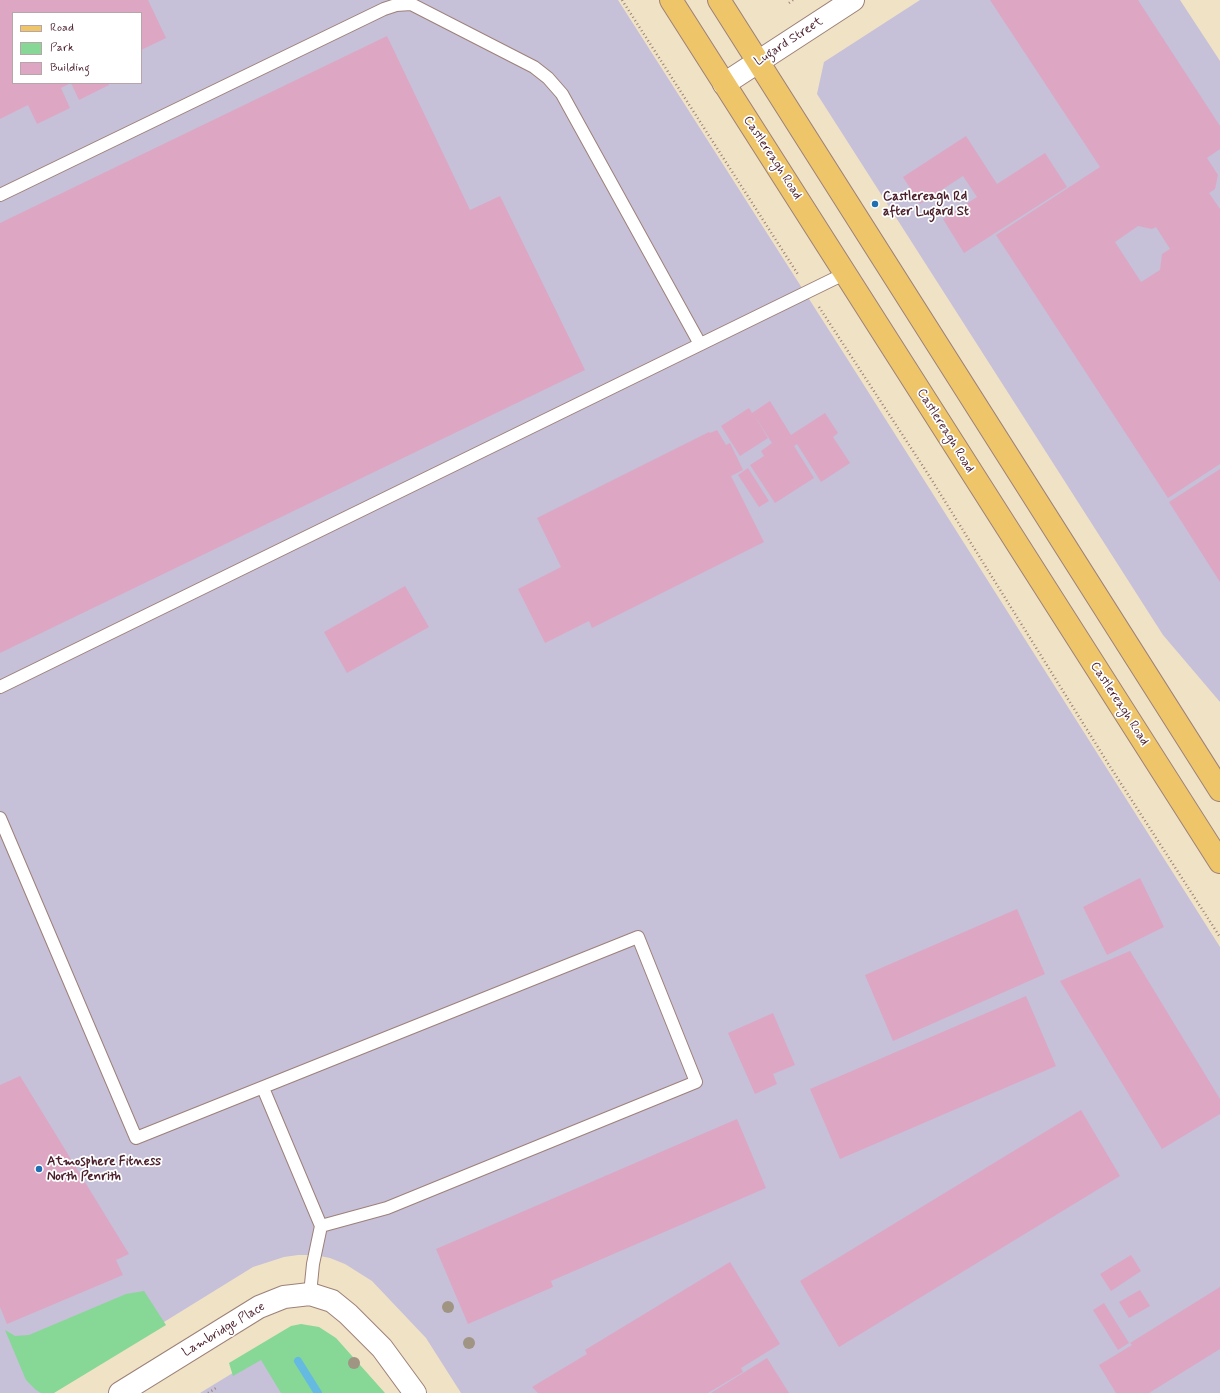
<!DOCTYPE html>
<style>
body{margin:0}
#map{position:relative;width:1220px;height:1393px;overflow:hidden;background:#f0e2c5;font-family:Mynerve,sans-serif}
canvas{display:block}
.legend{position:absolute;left:12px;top:12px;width:130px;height:72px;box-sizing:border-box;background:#fff;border:1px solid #b7a5aa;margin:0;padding:5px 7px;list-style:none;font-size:12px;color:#4a1f2b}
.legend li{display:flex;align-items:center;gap:8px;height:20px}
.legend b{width:20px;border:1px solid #b7a5aa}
</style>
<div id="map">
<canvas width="1220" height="1393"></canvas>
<ul class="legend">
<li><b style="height:5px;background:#eec569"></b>Road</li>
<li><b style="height:11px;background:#87d796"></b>Park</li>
<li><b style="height:11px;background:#dda7c3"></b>Building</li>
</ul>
</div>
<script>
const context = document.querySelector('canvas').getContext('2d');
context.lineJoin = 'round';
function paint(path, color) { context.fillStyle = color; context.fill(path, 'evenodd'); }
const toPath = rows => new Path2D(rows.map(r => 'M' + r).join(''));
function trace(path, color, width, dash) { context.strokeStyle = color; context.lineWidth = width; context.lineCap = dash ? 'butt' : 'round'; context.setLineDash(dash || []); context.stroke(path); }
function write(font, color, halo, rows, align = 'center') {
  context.font = font + ' Mynerve,sans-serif'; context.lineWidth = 3.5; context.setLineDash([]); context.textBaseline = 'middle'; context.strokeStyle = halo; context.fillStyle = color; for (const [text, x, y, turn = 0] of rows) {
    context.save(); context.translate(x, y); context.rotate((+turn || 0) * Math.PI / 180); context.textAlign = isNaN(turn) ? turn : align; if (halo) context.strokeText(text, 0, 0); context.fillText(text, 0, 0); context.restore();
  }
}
const industrial = toPath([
 [0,0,618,0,848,360,1220,947,1220,1393,461,1393,426,1338,372,1281,345,1264,330,1258,315,1255,298,1255,284,1257,253,1267,49,1393,0,1393],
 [13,13,141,13,141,83,13,83],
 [920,0,1180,0,1220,61,1220,702,1163,635,817,94,824,62],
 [290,1338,368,1393,200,1393]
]);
const green = toPath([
 [144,1291,166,1325,54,1393,41,1393,36,1390,26,1380,5,1330,15,1336,29,1335,126,1294],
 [301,1324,319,1327,336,1338,385,1393,281,1393,261,1360,233,1376,229,1363,291,1326]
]);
const stream = toPath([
 [298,1361,318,1393]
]);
const building = toPath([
 [0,0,148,0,166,38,141,50,141,13,13,13,13,83,108,83,109,85,79,100,71,83,61,88,70,108,37,124,28,105,0,119],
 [990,0,1138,0,1220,126,1220,149,1207,158,1218,175,1215,189,1209,193,1220,209,1220,464,1168,498,996,235,1100,167],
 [1138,226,1152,229,1156,227,1170,249,1162,254,1160,270,1141,282,1115,242],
 [387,36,470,210,500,196,585,370,0,653,0,223],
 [966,136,997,184,1045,153,1067,187,964,253,943,219,977,197,963,176,920,204,903,177],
 [770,401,791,435,825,413,838,433,833,437,850,463,821,482,797,444,794,446,814,478,775,503,750,465,764,456,761,451,772,443,754,415,768,438,740,456,721,426,749,408,752,413],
 [717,430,726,445,730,443,743,470,731,476,764,542,592,628,589,621,545,643,518,589,561,567,537,518,709,432,710,433],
 [748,468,769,501,759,507,738,475],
 [1220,469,1220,582,1169,502],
 [405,586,429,627,347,673,324,632],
 [1140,878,1164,927,1107,955,1083,907],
 [1017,909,1045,974,893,1041,865,975],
 [1130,951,1220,1099,1220,1114,1162,1149,1060,981],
 [1026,996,1056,1066,840,1159,810,1089],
 [773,1013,795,1065,773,1074,777,1084,755,1094,728,1033],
 [20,1076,129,1254,116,1260,123,1275,7,1324,0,1307,0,1085],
 [1081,1110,1120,1176,839,1347,800,1281],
 [737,1119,766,1188,551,1281,553,1287,468,1324,436,1249],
 [1131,1255,1141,1271,1111,1291,1100,1274],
 [730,1262,780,1344,741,1368,743,1372,708,1393,538,1393,532,1387,587,1354,585,1350],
 [1220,1287,1220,1349,1149,1393,1116,1393,1099,1365,1132,1345,1130,1343],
 [1140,1290,1150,1306,1129,1318,1119,1302],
 [1104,1303,1129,1343,1118,1350,1093,1310],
 [767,1358,789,1393,711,1393]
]);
const path = toPath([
 [622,0,799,276],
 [789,3,793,0],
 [819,307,928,474,1109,765,1220,937],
 [208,1393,216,1388]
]);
const lane = toPath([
 [0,195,384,9,396,5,411,4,534,67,548,78,562,94,700,344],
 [0,687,846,273],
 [0,818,136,1138,638,937,696,1082,387,1208,321,1226,313,1264,310,1294],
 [263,1088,321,1226]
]);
const street = toPath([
 [724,84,853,0],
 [120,1393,259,1307,284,1297,310,1294,332,1301,348,1314,382,1348,415,1393]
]);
const primary = toPath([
 [671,0,1220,862],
 [719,0,1220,790]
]);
const trees = [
 [448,1307],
 [469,1343],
 [354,1363]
];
const markers = [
 [875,204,4,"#1f6fb2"],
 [39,1169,4,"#1f6fb2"]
];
const streetNames = [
 ["Lugard Street",789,42,-33],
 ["Castlereagh Road",772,158,57],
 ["Castlereagh Road",945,431,58],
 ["Castlereagh Road",1119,704,57],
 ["Lambridge Place",224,1330,-31]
];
const poiNames = [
 ["Castlereagh Rd",883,197],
 ["after Lugard St",883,212],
 ["Atmosphere Fitness",47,1162],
 ["North Penrith",47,1177]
];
paint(industrial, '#c6c0d9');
paint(green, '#87d796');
trace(stream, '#65bae2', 8);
paint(building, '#dda7c3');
trace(lane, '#9d8078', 14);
trace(street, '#9d8078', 24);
trace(primary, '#9d8078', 24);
trace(path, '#9d8078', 2.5, [1, 3]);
trace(lane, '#fff', 12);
trace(street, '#fff', 22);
trace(primary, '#eec569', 22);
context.fillStyle = '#9f9582';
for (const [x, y] of trees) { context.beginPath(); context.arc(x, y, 6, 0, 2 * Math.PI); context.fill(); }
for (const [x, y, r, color] of markers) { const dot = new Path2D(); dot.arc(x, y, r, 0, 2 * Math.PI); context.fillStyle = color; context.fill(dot); trace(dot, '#fff', 1.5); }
write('13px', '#4a1f2b', '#fff', streetNames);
write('bold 13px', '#4a1f2b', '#fff', poiNames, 'left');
</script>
